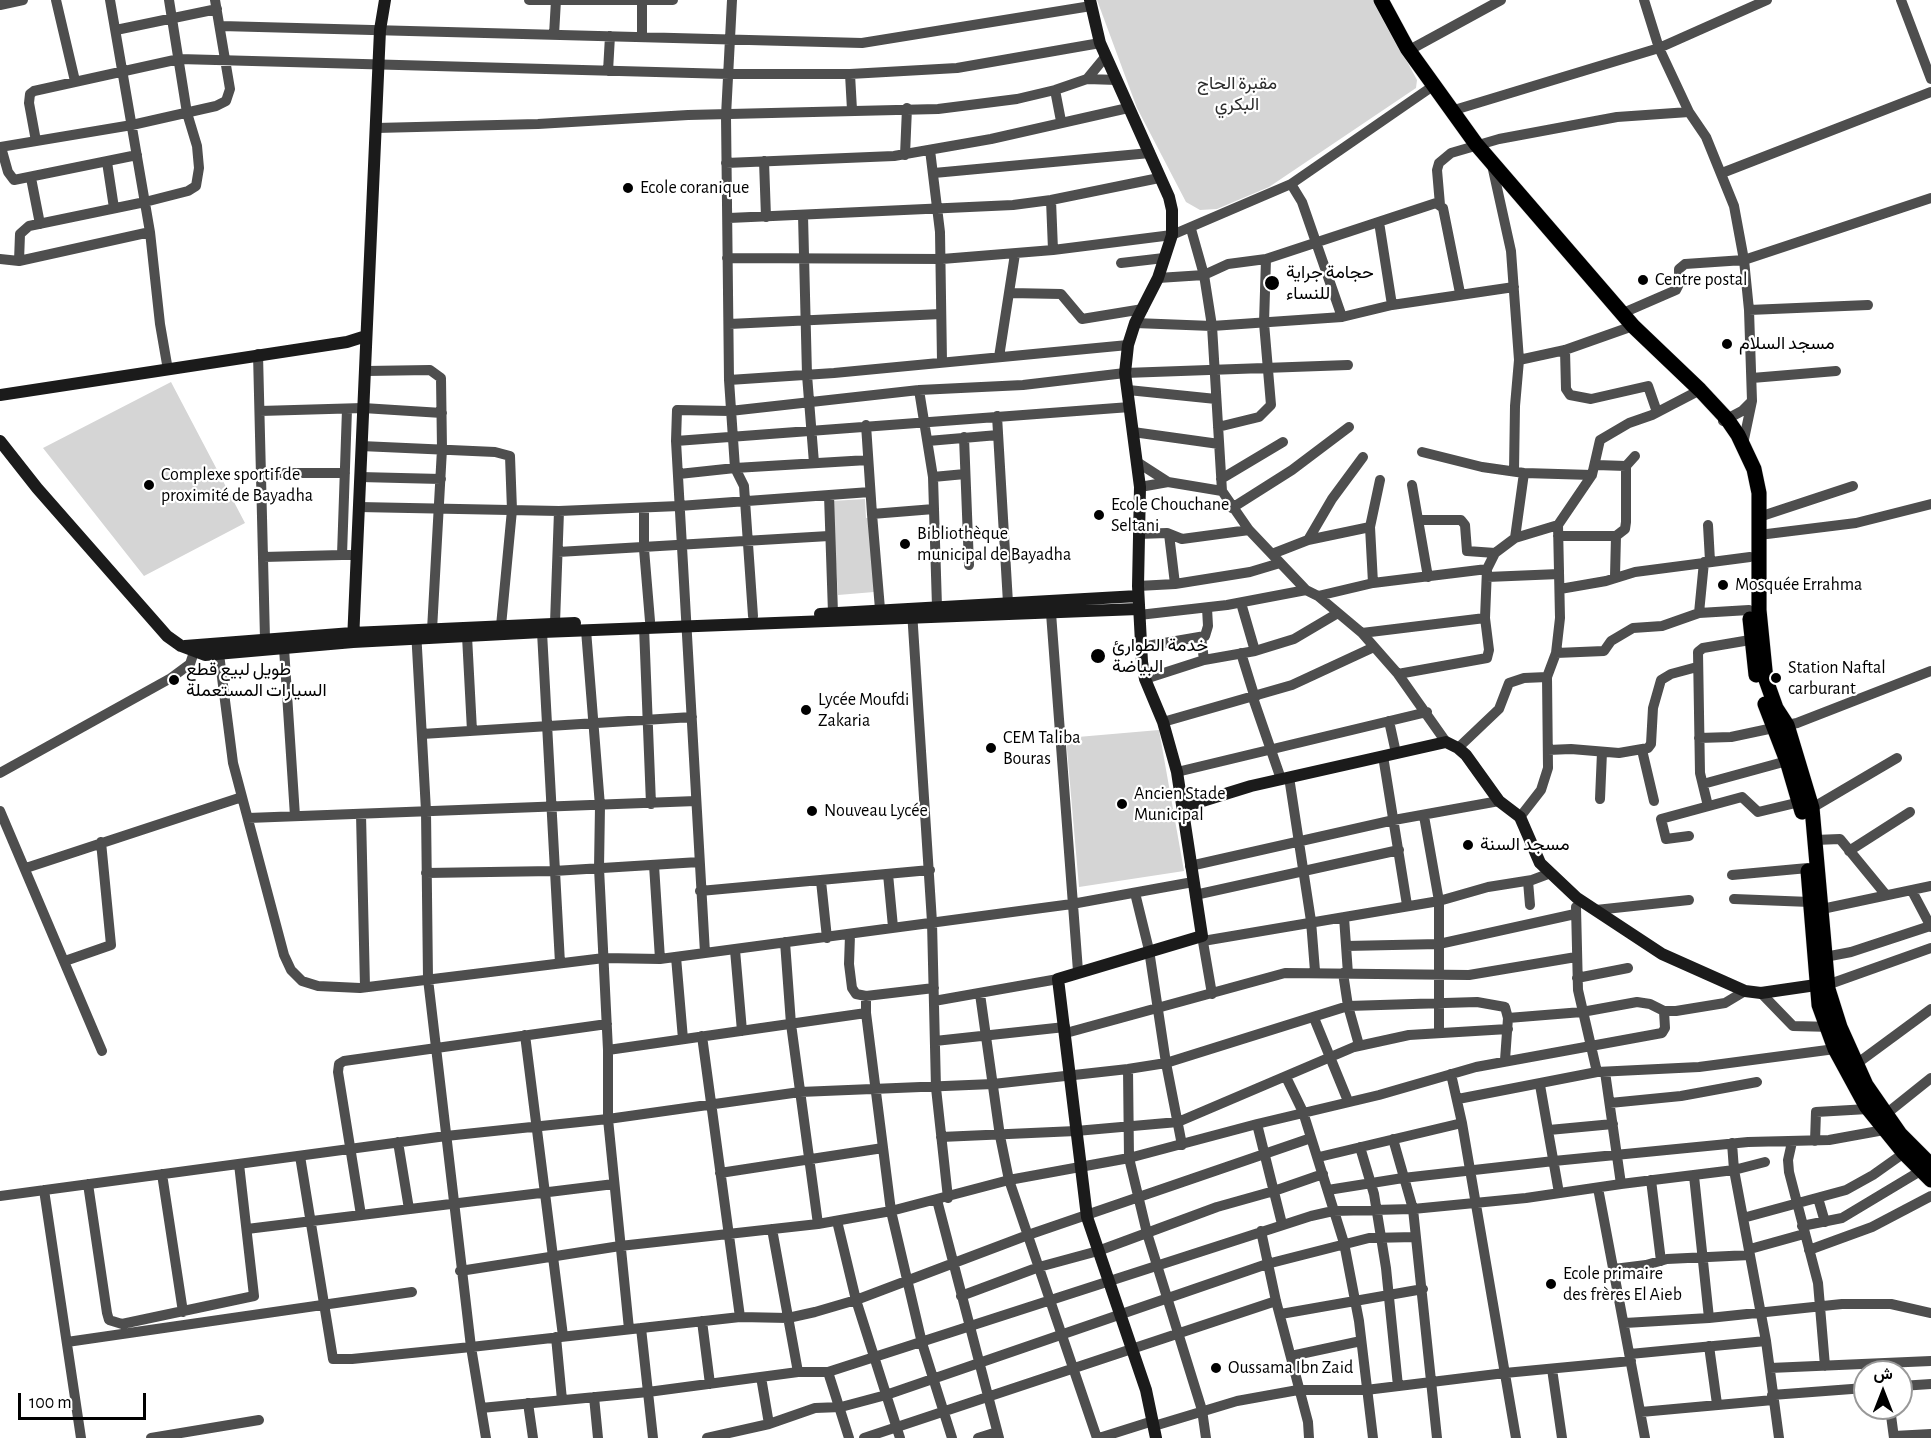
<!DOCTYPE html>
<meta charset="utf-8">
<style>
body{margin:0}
#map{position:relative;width:1931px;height:1438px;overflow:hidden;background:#fff;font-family:"Alegreya Sans",Vazirmatn,sans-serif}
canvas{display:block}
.north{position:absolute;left:1853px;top:1360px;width:60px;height:60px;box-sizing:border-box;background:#fff;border:2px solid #999;border-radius:50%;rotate:0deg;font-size:16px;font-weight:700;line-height:24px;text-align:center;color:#000}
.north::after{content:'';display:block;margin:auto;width:21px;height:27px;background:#000;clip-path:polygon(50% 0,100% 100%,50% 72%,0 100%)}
.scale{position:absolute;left:18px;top:1393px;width:128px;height:27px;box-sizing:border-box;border:3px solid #000;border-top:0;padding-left:8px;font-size:18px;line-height:21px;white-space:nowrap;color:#000;-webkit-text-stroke:4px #fff;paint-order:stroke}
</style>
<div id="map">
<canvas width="1931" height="1438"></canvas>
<div class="north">ش</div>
<div class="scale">100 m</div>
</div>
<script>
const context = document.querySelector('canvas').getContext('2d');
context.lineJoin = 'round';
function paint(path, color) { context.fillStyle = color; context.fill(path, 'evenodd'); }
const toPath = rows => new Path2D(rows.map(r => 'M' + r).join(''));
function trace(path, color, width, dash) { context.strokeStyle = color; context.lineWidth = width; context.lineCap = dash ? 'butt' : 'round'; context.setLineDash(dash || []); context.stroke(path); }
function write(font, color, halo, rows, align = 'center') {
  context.font = font + ' "Alegreya Sans",Vazirmatn,sans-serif'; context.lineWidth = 4.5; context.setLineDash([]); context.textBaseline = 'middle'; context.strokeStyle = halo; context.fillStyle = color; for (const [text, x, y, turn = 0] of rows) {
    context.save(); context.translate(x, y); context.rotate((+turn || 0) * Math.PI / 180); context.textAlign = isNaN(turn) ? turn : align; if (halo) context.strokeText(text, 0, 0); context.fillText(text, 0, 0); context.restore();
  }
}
const green = toPath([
 [1097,0,1374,0,1417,80,1416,88,1269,187,1217,209,1200,210,1186,202,1137,108],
 [171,382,245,523,144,576,43,448],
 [865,499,866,518,871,518,874,592,838,595,832,501],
 [1159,730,1184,871,1079,887,1066,738]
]);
const street = toPath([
 [56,0,75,81],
 [110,0,150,232,160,324,168,370],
 [529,0,673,0],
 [642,0,642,37],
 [732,0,726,116,729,380,735,468,744,486,753,616],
 [1644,0,1659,48,1689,112,1706,137,1734,206,1744,260,1749,310,1752,401,1743,444],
 [1901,0,1931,79],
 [0,5,23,0],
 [221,26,862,43,1091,6],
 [116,30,217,9],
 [554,35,556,0],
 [1415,47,1501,0],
 [608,71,610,36],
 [850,74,852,110],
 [1087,79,1106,56],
 [1055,90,1061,121],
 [1451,111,1659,48,1767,0],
 [376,128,538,124,688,115,938,109,1017,99,1055,90,1087,79,1117,80],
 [36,141,29,103,30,94,34,91,179,59,729,74,850,74,957,68,1100,43],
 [0,147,132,125,216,106,226,101,230,89,215,0],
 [1,147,8,172,14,180,137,155],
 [930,150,940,232,942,362],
 [905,155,907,108],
 [764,161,766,217],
 [107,162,114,208],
 [726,163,894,156,991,139,1128,108],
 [1492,165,1511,251,1519,360,1515,406,1514,471],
 [934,173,1150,153],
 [1722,173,1931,92],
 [31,178,40,224],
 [1291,184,1302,202,1342,317],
 [1051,200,1053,250],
 [1440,205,1437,170,1439,163,1451,153,1499,139,1617,117,1689,112],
 [803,215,807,375,814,463],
 [729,218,1013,205,1051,200,1159,178],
 [1379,222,1392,305],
 [1191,229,1204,275,1212,326,1222,491,1249,530,1306,590,1318,596,1362,633,1398,674,1446,742],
 [727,258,942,259,1053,250,1172,235,1291,184,1433,86],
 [0,259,19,261,150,232],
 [19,261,20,234,29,226,145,202,188,191,196,186,199,168,197,146,187,113,169,0],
 [1121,263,1164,258],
 [1158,278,1204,275,1228,264,1266,259,1436,203,1443,208,1460,293],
 [1010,293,1061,294,1082,319,1143,309],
 [1749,310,1868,305],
 [1623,313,1676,290,1679,284,1679,269,1685,264,1744,260,1931,198],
 [1135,323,1212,326,1342,317,1392,305,1514,287],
 [729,324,941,314],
 [1565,350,1566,389,1570,395,1591,399,1648,386,1657,412],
 [258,354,265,639],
 [999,357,1015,254],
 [1519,360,1565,350,1633,326],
 [366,371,430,370,441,378,442,449,432,630],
 [1752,378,1836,371],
 [729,380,834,373,1128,345],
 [919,390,933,477,937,607],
 [1128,390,1216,399],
 [347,409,342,555,356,555],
 [260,411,363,408,442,413],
 [997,416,1008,603],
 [1723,421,1742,411,1752,401],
 [866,425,872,514,934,509],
 [1218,427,1259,417,1271,405,1264,323,1266,259],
 [1133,432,1219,444],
 [964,437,969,565],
 [676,441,1130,407],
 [928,441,998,435],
 [361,446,495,452,510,456,512,510,501,626],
 [1422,452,1482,467,1524,473,1592,475],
 [1137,462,1168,482],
 [1596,465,1626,466,1626,522,1625,529,1616,536,1615,576],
 [1626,466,1635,456],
 [261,473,345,473],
 [679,474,735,468,868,460],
 [360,477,441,479],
 [933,477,965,474],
 [1221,479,1283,442],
 [1412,485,1428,577],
 [1140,487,1168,482,1222,491],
 [829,495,833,613],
 [359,507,559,511],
 [644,508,644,549,650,621],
 [1232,508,1292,470,1349,427],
 [872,514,880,609],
 [1759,517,1853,486],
 [1418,520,1461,520,1465,525,1467,551,1495,553],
 [1708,525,1710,561],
 [1138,534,1167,533,1182,539,1249,530],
 [1169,534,1175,584],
 [1759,535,1856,523,1931,504],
 [1558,536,1616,536],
 [1515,538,1524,473],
 [1308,540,1332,499,1363,457],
 [558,552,829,536],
 [1272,554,1308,540,1370,527],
 [263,557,342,555],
 [1487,577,1559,574],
 [1373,583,1370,527,1380,480],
 [1138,586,1175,584,1250,572,1280,563],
 [1560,589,1606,581,1635,572,1750,557],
 [1318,596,1373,583,1487,569],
 [1241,603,1255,651],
 [912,611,932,922,936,1088,948,1198],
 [1051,613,1078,971],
 [1699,613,1704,562],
 [1139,615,1227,605,1306,590],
 [555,623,559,511,679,506,870,492],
 [644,627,651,804],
 [416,630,426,811,428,979,471,1347,740,1317,788,1318,815,1312,856,1300,1028,1235,1311,1138],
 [586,630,600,806,599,868,608,1050,608,1119,629,1329],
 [542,632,560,963],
 [1362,633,1485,618],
 [467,636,472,731],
 [1201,637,1204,660],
 [1141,647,1205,636,1208,626,1207,608],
 [284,648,295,816],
 [1241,653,1255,698],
 [1556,653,1604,651,1611,641,1633,628,1662,626,1699,613,1749,610],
 [219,654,233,763,284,955,291,970,302,981,318,986,360,988,604,958,660,959,1072,904,1193,882],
 [1398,674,1487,658,1489,650,1485,618,1487,569,1495,553,1515,538,1558,525,1592,475,1600,440,1629,423,1652,415,1700,390],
 [1145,679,1204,660,1255,651,1294,639,1338,613],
 [1253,698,1281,779],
 [1389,721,1396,753],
 [1163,722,1292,685,1374,647],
 [422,734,692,717],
 [1699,738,1731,737,1797,723,1931,671],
 [1458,748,1499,709,1509,683,1524,678,1547,677],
 [1548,750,1571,749,1619,753,1648,748,1651,744,1653,708,1661,680,1671,674,1697,667],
 [1642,750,1654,801],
 [1383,756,1407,905],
 [1177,772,1427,712],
 [0,773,171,678,190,664,196,646],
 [1289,777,1311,921,1315,971],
 [1703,784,1787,761],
 [1600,799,1602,752],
 [1708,806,1700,773,1698,652,1703,648,1750,640],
 [1812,808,1897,758],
 [0,811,102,1051],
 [361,814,365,987],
 [1424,816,1439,901,1439,1032],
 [1520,817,1541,790,1548,768,1547,677,1556,653,1560,618,1558,525],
 [248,818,696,801],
 [1689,836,1666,839,1661,819,1742,797,1758,812,1800,802],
 [1815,840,1840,839,1886,895],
 [1849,851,1910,812],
 [654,865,660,959],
 [1190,866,1394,820,1499,801],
 [26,868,242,797],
 [426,873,554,871,699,862],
 [888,874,893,927],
 [1732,875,1808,868],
 [821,881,827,938],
 [1528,881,1530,905],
 [700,891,930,870],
 [1912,891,1931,927],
 [1135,893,1149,950,1166,1063,1182,1145],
 [1195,895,1399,850],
 [1734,899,1810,902],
 [1576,907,1578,990,1597,1072],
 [1822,909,1931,886],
 [1596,910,1689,900],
 [1344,917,1348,974],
 [850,935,849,964,852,988,856,994,866,996,934,988],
 [1202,936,1212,994],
 [1203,941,1439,901,1488,887,1532,880,1548,874],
 [785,942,791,1024,818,1224],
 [1346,946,1439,944,1575,914],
 [735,950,742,1031],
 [705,953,676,441,677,410,730,411,919,390,1023,385,1125,373,1348,365],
 [676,957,683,1039],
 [1825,957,1851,952,1930,926],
 [65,961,111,945,101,842],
 [1343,973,1348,1006,1359,1045],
 [1577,978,1628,968],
 [1827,985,1931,948],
 [1761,993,1793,1026,1833,1027],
 [980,994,1000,1136,1009,1180,1097,1438],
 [866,996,866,1013,891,1211,922,1343,952,1438],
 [934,1001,1058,979],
 [1314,1018,1348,1101],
 [1066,1033,1285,973,1469,975,1576,957],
 [525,1035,563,1336],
 [702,1036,740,1317],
 [935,1041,1065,1027],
 [608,1050,866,1013],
 [1505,1060,1508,1018,1582,1012,1637,1002,1650,1004,1664,1011,1676,1011,1725,1003,1745,991],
 [1855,1065,1931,1009],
 [1128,1069,1129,1158,1147,1233,1202,1410,1206,1438],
 [1451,1074,1462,1123,1516,1438],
 [1286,1077,1303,1112,1344,1243,1359,1321,1373,1438],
 [1540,1085,1559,1193],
 [1458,1099,1597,1072,1699,1067,1835,1049],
 [1610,1103,1681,1096,1757,1082],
 [1886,1114,1931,1078],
 [1257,1124,1282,1224],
 [1549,1130,1613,1124],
 [941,1137,1076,1131,1178,1122,1354,1047,1409,1035,1508,1029],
 [1393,1139,1413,1209,1437,1438],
 [1815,1141,1816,1112,1868,1109],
 [398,1142,409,1209],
 [1792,1142,1788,1160,1789,1172,1818,1283,1825,1366],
 [1732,1143,1734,1170,1766,1341,1779,1438],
 [1360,1147,1374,1194,1386,1268,1398,1386],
 [300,1156,333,1359,352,1359,471,1347,486,1438],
 [1319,1157,1462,1123],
 [720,1173,883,1148],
 [162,1174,183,1312],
 [1694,1176,1709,1318],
 [1651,1180,1661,1261],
 [88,1184,107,1313,109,1320,122,1324,254,1296,239,1164],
 [1621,1184,1734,1170,1765,1162],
 [1598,1188,1645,1438],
 [44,1190,81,1438],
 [1328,1190,1403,1178,1554,1161,1748,1142,1829,1140,1884,1130],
 [0,1196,446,1136,608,1119,800,1092,993,1084,1128,1069,1166,1063,1348,1006,1477,1002,1505,1007,1508,1018],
 [1818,1198,1825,1222],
 [937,1200,999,1438],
 [361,1215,338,1072,339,1064,344,1061,607,1024],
 [1743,1218,1846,1190,1873,1175,1904,1153],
 [837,1221,856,1300,900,1438],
 [1802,1226,1842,1218,1922,1170],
 [247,1229,614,1184],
 [772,1229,798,1372],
 [1261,1231,1276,1301,1308,1422,1309,1438],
 [1750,1249,1804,1234],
 [1809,1250,1872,1227,1931,1196],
 [1614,1269,1646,1265,1667,1259,1750,1255],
 [460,1271,620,1246,818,1224,891,1211,1009,1180,1129,1158,1257,1124,1379,1095,1476,1067,1662,1033,1665,1028,1664,1011],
 [961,1296,1039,1267,1098,1251,1217,1207,1274,1191,1323,1174],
 [1281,1314,1423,1289],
 [702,1321,710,1384],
 [1625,1323,1709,1318,1842,1304,1891,1304,1931,1313],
 [641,1328,653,1438],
 [556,1337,562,1400],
 [67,1342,412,1292],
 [1709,1346,1717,1404],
 [1630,1354,1766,1341],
 [1291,1356,1361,1341],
 [1770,1368,1931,1361],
 [1552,1369,1562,1438],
 [828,1372,849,1438],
 [761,1377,769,1424],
 [1901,1386,1931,1384],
 [1772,1395,1865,1388],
 [594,1397,598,1438],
 [528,1403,533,1438],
 [481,1408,648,1392,798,1372,828,1372,1311,1216,1333,1211,1413,1209,1526,1198,1621,1184,1605,1072],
 [1890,1408,1894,1438],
 [1641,1412,1773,1400],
 [1154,1426,1237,1401,1298,1390,1366,1390,1505,1373,1631,1361],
 [1894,1436,1931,1434],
 [151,1438,259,1420],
 [707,1438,769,1424,815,1408,841,1407,886,1395,1267,1264,1369,1238,1416,1237],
 [864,1438,1276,1301],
 [978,1438,997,1432],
 [1099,1438,1153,1421]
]);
const secondary = toPath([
 [1090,0,1100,43,1169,197,1172,210,1172,235,1158,278,1135,323,1128,345,1125,373,1140,487,1138,586,1142,662,1145,679,1163,722,1177,772,1202,936,1058,979,1087,1217,1146,1390,1156,1438],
 [0,395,347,342,366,336],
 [0,441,37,488,167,636,181,646,205,655,353,642,542,632,1138,609],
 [820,614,1138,596],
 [353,641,380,30,385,0],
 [185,646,352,633,575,623],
 [1183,807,1251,786,1446,742,1458,748,1466,755,1499,801,1520,817,1540,863,1577,898,1662,954,1745,991,1761,993,1816,985]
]);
const primary = toPath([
 [1381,0,1407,48,1476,144,1633,326,1700,390,1727,419,1738,435,1754,469,1759,493,1759,610,1766,680,1776,708,1787,725,1812,808,1828,989,1840,1027,1866,1085,1900,1134,1931,1165],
 [1750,619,1756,675],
 [1765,704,1787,761,1802,812],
 [1808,871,1819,1005,1835,1049,1866,1106,1904,1153,1931,1180]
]);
const markers = [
 [628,188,6,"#000"],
 [1643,280,6,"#000"],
 [1272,283,8,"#000"],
 [1727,344,6,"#000"],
 [149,485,6,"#000"],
 [1099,515,6,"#000"],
 [905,544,6,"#000"],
 [1723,585,6,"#000"],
 [1098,656,8,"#000"],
 [1776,678,6,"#000"],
 [174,680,6,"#000"],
 [806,710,6,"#000"],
 [991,748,6,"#000"],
 [1122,804,6,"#000"],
 [812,811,6,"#000"],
 [1468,845,6,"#000"],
 [1551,1284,6,"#000"],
 [1216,1368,6,"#000"]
];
const parkNames = [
 ["مقبرة الحاج",1237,84],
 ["البكري",1237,105]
];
const poiNames = [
 ["Ecole coranique",640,188],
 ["حجامة جراية",1286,273],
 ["للنساء",1286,294],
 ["Centre postal",1655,280],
 ["مسجد السلام",1739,344],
 ["Complexe sportif de",161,475],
 ["proximité de Bayadha",161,496],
 ["Ecole Chouchane",1111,505],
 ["Seltani",1111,526],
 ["Bibliothèque",917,534],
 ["municipal de Bayadha",917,555],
 ["Mosquée Errahma",1735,585],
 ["خدمة الطوارئ",1112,646],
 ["البياضة",1112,667],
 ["Station Naftal",1788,668],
 ["carburant",1788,689],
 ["طويل لبيع قطع",186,670],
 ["السيارات المستعملة",186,691],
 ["Lycée Moufdi",818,700],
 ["Zakaria",818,721],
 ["CEM Taliba",1003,738],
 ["Bouras",1003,759],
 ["Ancien Stade",1134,794],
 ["Municipal",1134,815],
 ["Nouveau Lycée",824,811],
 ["مسجد السنة",1480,845],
 ["Ecole primaire",1563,1274],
 ["des frères El Aieb",1563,1295],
 ["Oussama Ibn Zaid",1228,1368]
];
paint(green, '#d5d5d5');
trace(primary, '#dbdbdb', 16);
trace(street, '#4e4e4e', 10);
trace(secondary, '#1b1b1b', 12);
trace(primary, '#000', 15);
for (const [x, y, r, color] of markers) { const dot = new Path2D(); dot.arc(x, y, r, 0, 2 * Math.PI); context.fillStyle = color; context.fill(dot); trace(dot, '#fff', 2); }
write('18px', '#2c2c2c', '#fff', parkNames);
write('18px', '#000', '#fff', poiNames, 'left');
</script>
